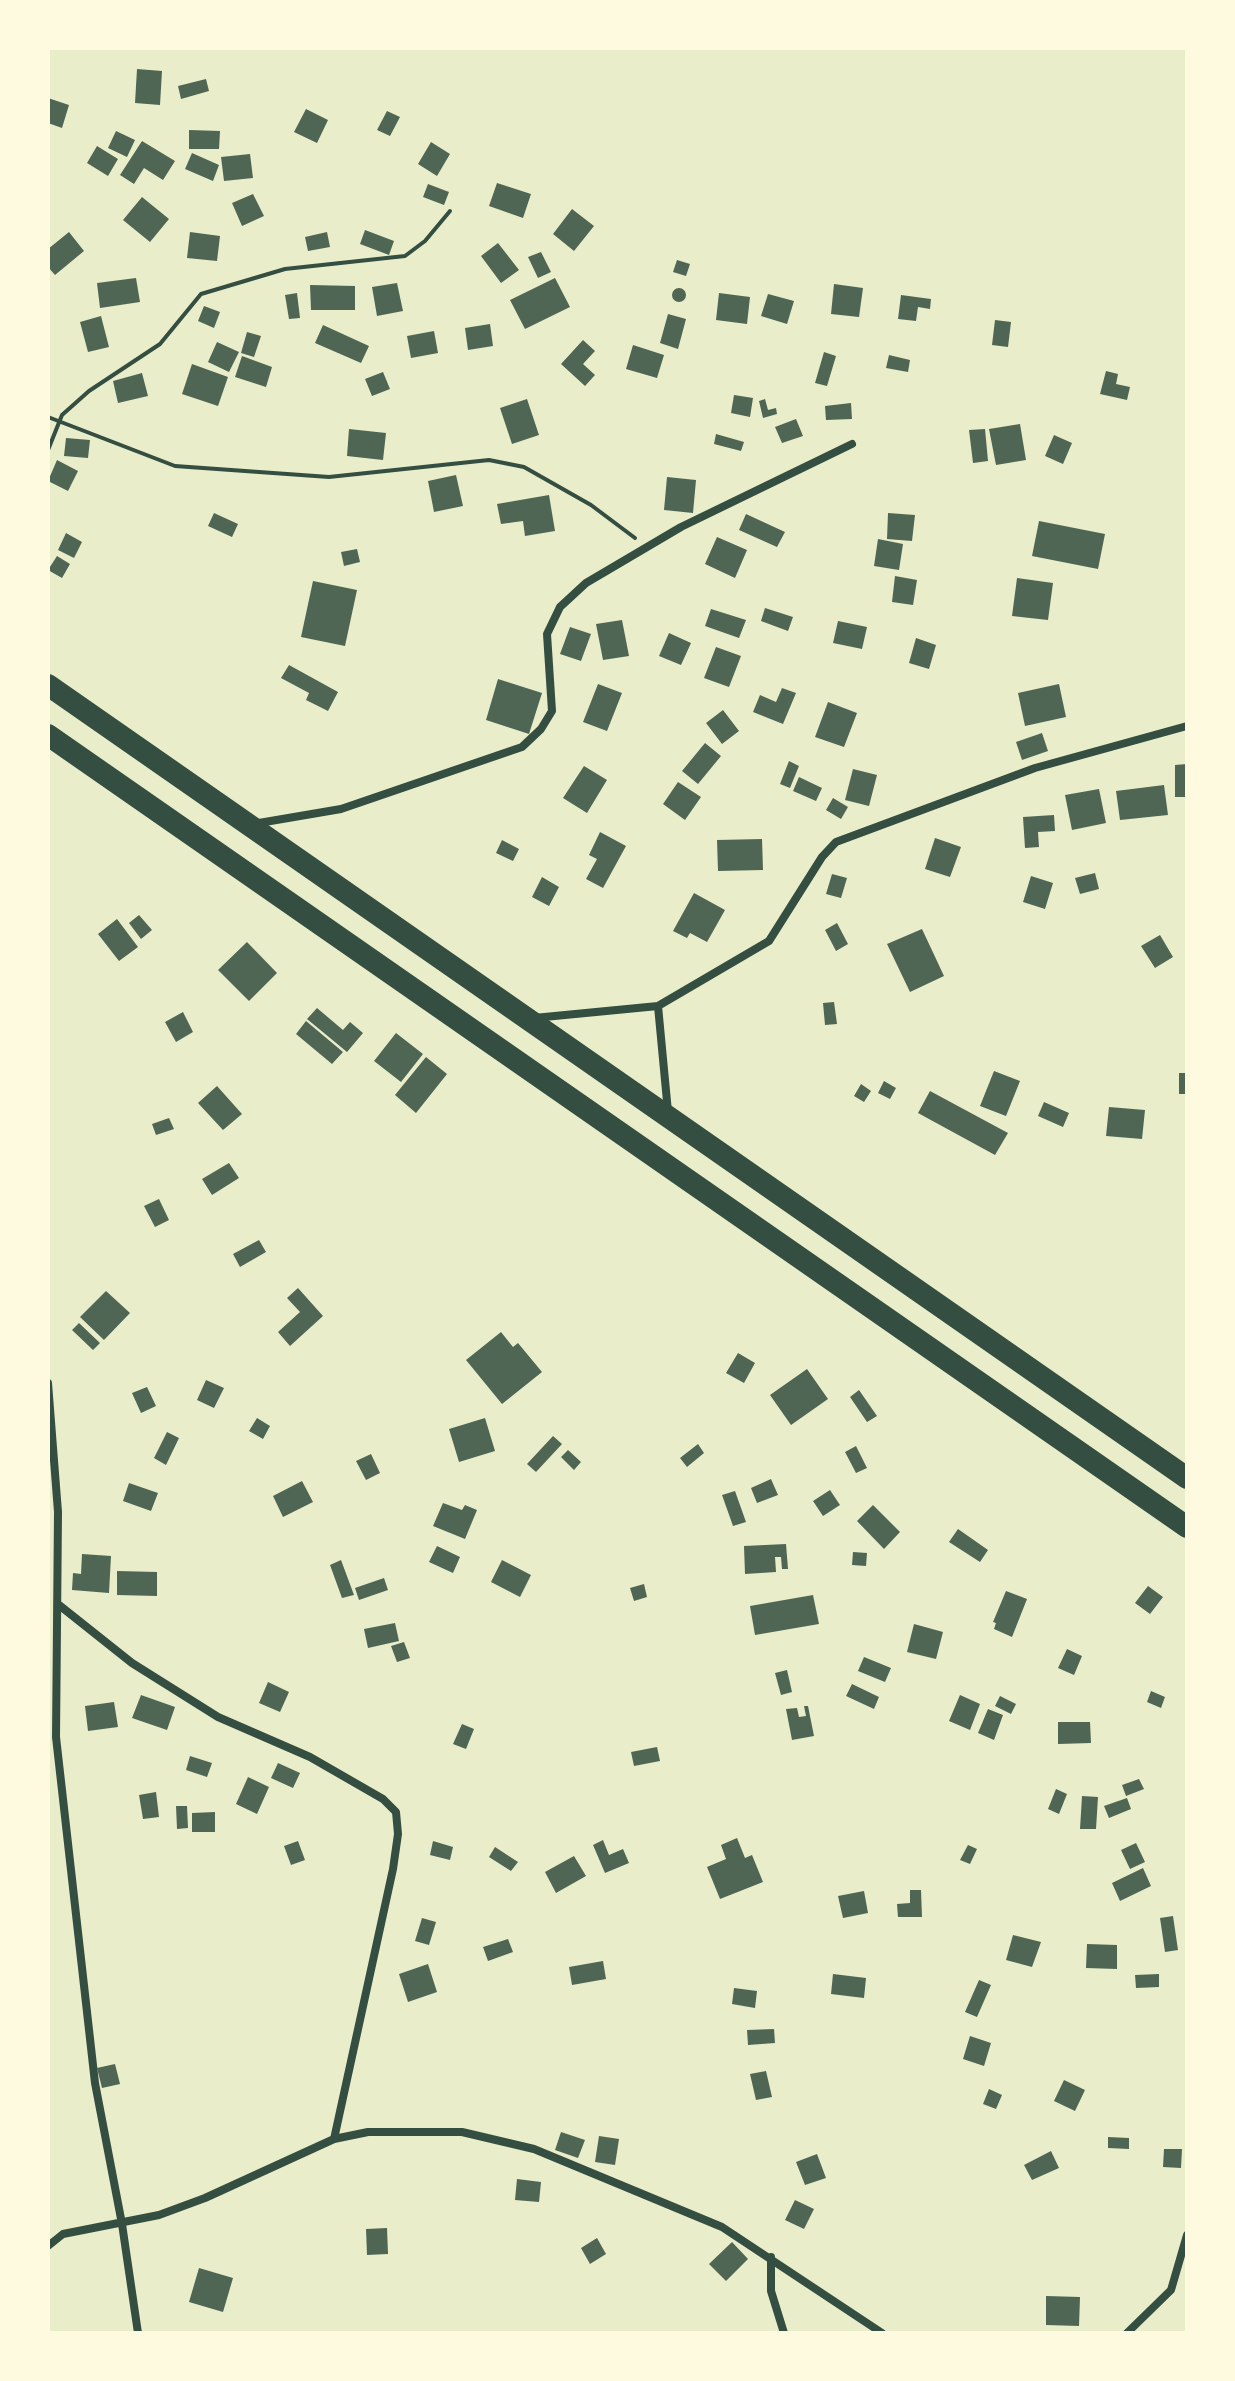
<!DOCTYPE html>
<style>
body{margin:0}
#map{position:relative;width:1235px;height:2381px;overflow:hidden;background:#e9edc9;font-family:Signika,sans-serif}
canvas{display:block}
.frame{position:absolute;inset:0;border:50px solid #fefae0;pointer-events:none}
</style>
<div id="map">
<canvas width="1235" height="2381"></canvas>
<div class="frame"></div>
</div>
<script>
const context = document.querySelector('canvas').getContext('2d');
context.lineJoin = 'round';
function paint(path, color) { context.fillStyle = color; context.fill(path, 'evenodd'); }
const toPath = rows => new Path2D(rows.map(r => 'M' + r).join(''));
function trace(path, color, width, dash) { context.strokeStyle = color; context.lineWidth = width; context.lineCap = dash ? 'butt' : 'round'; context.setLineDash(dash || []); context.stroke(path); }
const building = toPath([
 [137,69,162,71,160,105,135,103],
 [206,79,209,91,181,99,178,86],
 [48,98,69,105,62,128,48,123],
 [306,109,328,120,317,143,294,132],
 [387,111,400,117,390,136,377,130],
 [189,130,220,131,219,149,189,149],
 [116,131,135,140,127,157,108,148],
 [142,141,175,161,163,180,144,168,134,184,120,175],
 [431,142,450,154,437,176,418,164],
 [97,146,118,159,108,176,87,163],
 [192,153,219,165,213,181,185,169],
 [250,154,253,178,224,181,221,157],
 [497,183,531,194,523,218,489,206],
 [428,184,449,192,444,205,423,197],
 [253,194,264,216,242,226,232,203],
 [142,197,169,219,150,242,123,220],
 [572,209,594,226,574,251,553,234],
 [365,230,394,241,389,255,360,244],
 [69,232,84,251,55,275,48,267,48,249],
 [190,232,220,236,217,261,187,258],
 [327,232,330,247,308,251,305,237],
 [498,243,519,270,501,283,481,256],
 [541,252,551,272,538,278,528,257],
 [677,260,690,264,686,276,673,272],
 [136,278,140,302,100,308,97,283],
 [555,278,570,307,525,329,510,300],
 [397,283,403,311,377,316,372,287],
 [834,284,863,288,859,317,831,314],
 [310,285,355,286,355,310,311,310],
 '672 295a7 7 0 1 1 14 0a7 7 0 1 1-14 0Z',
 [297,293,300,318,289,319,285,295],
 [719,293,750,297,747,324,716,320],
 [768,294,794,301,787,324,761,316],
 [901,295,931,299,930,309,918,307,916,321,898,319],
 [204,306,220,312,214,328,198,321],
 [668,314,686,319,678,349,660,343],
 [101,316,109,347,88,352,80,322],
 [995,320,1011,322,1008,347,992,345],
 [490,324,493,346,468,350,465,328],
 [323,325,369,346,361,363,315,343],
 [434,331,438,353,411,358,407,336],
 [247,332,261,336,254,357,241,353],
 [583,340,595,351,583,364,595,375,585,386,561,364],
 [217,342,239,352,229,372,208,362],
 [633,345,664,355,657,378,626,369],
 [824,352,836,356,827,386,815,383],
 [889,355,910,360,908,372,886,368],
 [242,356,272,367,266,387,235,377],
 [192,364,228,377,218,406,182,394],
 [1106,371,1118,374,1116,384,1130,387,1127,400,1100,394],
 [383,372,390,389,372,396,365,379],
 [142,373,148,396,118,403,113,381],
 [734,395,753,398,750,417,731,413],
 [527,399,539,435,512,444,500,408],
 [765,399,768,410,776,408,777,414,763,418,759,401],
 [851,403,852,419,826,420,825,406],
 [796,419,803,436,782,443,775,427],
 [1020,424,1026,460,996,465,989,429],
 [349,429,386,433,383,460,347,456],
 [985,429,988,461,973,463,969,430],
 [716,434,744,442,741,451,714,444],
 [1054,435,1072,443,1063,464,1045,456],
 [66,438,90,440,88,458,64,456],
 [57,460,78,471,68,491,48,481],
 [456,475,463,506,434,512,428,481],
 [667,477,696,480,693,513,664,510],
 [549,495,555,531,525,536,523,521,501,524,497,504],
 [214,513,238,524,232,537,208,526],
 [888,513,915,515,912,541,887,539],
 [746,514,785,532,777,547,739,530],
 [1039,521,1105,534,1098,569,1032,556],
 [66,533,82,542,74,558,58,550],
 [717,537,747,550,735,578,705,564],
 [878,539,903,544,899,570,874,566],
 [357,549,360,562,344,566,341,552],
 [57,556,70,564,62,578,48,570],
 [895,576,917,580,913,605,892,602],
 [1017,578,1053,583,1048,620,1012,616],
 [313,581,357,590,345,646,301,637],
 [765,608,793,617,788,631,761,621],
 [711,609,746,620,739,638,705,626],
 [622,620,629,656,603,660,596,624],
 [838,621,867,627,862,649,833,643],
 [570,627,591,634,581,661,560,654],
 [669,633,691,643,681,665,659,656],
 [916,638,936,645,929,669,909,663],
 [716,647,741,656,729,687,704,678],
 [289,665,338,692,328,711,306,700,309,693,281,678],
 [498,679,542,693,529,734,486,720],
 [598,684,622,693,607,731,583,722],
 [1059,684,1066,717,1025,726,1018,693],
 [782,688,796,693,783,724,753,712,760,695,776,702],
 [828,702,857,713,844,747,815,737],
 [723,710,739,731,722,744,706,723],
 [1042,733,1048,751,1022,760,1016,742],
 [705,743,721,756,698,784,682,771],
 [789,761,799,766,790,788,780,784],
 [1187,764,1187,797,1175,797,1175,765],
 [584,766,607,780,587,813,563,798],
 [853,769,877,775,869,806,845,800],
 [799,777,822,788,816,801,793,791],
 [678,782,701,797,685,820,663,804],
 [1164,785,1168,815,1120,820,1116,791],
 [1099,789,1106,823,1072,830,1065,795],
 [833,798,848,807,841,819,826,810],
 [1054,815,1055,831,1038,832,1039,847,1025,848,1023,817],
 [600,832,626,846,603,888,586,879,597,859,589,855],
 [935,838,961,847,950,877,925,869],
 [762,839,763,870,718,871,717,840],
 [502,840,519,849,513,861,496,853],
 [1095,873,1099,889,1080,894,1075,878],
 [832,874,847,878,841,898,826,894],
 [1031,876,1053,883,1045,909,1023,902],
 [542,877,559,887,549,906,532,897],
 [694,893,725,910,707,942,690,933,687,938,673,931],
 [139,915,152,930,141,939,129,923],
 [117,919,138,947,119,961,98,934],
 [837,923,848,944,836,951,825,930],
 [922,929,944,976,910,992,887,944],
 [1160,935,1173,957,1155,968,1141,946],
 [247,942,277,973,249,1001,218,970],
 [834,1002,837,1024,825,1025,823,1003],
 [317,1008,343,1030,350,1022,363,1033,347,1052,307,1019],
 [183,1012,193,1032,176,1042,165,1022],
 [306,1021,343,1052,332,1064,296,1034],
 [396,1033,423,1054,401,1082,374,1061],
 [426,1057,447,1074,416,1113,395,1095],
 [994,1071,1020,1081,1006,1116,980,1106],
 [1179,1073,1187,1073,1187,1094,1179,1094],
 [884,1081,896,1088,890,1099,878,1093],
 [861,1084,871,1091,864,1102,854,1096],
 [217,1086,242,1114,223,1130,198,1103],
 [930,1091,1008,1133,995,1155,918,1113],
 [1044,1102,1069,1113,1063,1127,1038,1116],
 [1109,1107,1145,1110,1142,1139,1106,1136],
 [169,1118,174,1129,156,1135,152,1124],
 [229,1163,239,1178,212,1195,202,1179],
 [159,1199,169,1220,155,1227,144,1206],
 [259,1240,266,1252,240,1267,233,1254],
 [298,1288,323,1316,290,1346,278,1332,300,1312,287,1298],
 [106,1291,130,1313,104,1340,80,1317],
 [79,1323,100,1343,93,1350,72,1330],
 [501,1332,513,1347,518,1343,542,1372,502,1404,466,1360],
 [738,1353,755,1363,744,1383,726,1373],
 [807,1369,828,1399,791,1425,770,1395],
 [206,1380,224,1388,214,1408,197,1400],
 [147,1387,156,1406,141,1413,132,1393],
 [859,1390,877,1416,867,1422,850,1397],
 [257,1418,270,1426,263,1439,249,1431],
 [485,1418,495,1451,459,1462,449,1429],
 [167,1432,179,1438,166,1465,154,1458],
 [553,1436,562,1444,536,1472,527,1464],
 [698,1444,704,1453,687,1467,680,1458],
 [856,1446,867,1468,856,1473,845,1452],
 [568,1450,581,1462,574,1470,561,1457],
 [371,1454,380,1473,366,1480,356,1461],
 [771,1479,778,1495,757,1503,751,1488],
 [302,1481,313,1502,283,1517,273,1496],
 [129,1483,158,1493,151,1511,123,1501],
 [830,1490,840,1505,823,1516,813,1501],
 [735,1491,746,1522,733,1526,722,1495],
 [443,1503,462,1510,465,1505,477,1510,465,1539,433,1526],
 [873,1505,900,1532,884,1549,857,1521],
 [958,1529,988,1550,980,1562,949,1542],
 [786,1544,788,1569,782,1569,781,1557,775,1557,776,1572,745,1574,744,1546],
 [437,1546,460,1557,453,1573,429,1562],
 [853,1552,867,1553,866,1566,852,1565],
 [82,1554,111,1556,109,1593,72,1590,73,1573,81,1574],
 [341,1560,354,1595,342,1598,330,1565],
 [502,1560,531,1575,520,1597,491,1582],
 [117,1571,157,1572,157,1596,117,1595],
 [384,1578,388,1590,359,1600,355,1588],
 [644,1584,647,1597,634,1601,630,1588],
 [1148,1586,1163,1597,1150,1614,1135,1603],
 [1006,1591,1027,1599,1012,1637,994,1629,996,1623,993,1622],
 [813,1595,819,1624,755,1635,750,1606],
 [395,1623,399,1641,368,1648,364,1629],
 [914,1624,943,1632,936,1659,907,1652],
 [404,1642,410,1658,397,1662,391,1646],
 [1067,1649,1082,1656,1074,1675,1058,1668],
 [864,1657,891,1668,885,1682,858,1671],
 [787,1670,792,1692,781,1695,775,1673],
 [268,1682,289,1692,280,1712,259,1703],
 [852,1684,879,1697,874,1709,846,1696],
 [1151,1691,1165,1697,1161,1708,1147,1702],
 [141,1695,175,1707,167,1730,132,1718],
 [960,1695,980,1704,970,1730,949,1721],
 [1000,1696,1016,1704,1011,1714,995,1706],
 [114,1702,118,1727,88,1731,85,1706],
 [804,1706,808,1706,814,1736,792,1740,786,1709,797,1708,799,1717,806,1716],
 [988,1709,1003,1715,994,1740,978,1733],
 [1058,1722,1090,1722,1091,1743,1058,1744],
 [462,1724,474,1729,466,1749,453,1744],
 [657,1747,660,1761,634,1766,631,1752],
 [190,1756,212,1763,207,1777,186,1770],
 [278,1763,300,1773,293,1788,271,1778],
 [248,1777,269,1787,257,1814,236,1804],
 [1139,1779,1144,1789,1126,1796,1122,1785],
 [1056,1789,1067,1794,1059,1814,1048,1809],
 [156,1792,159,1817,143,1819,139,1795],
 [1082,1796,1098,1797,1096,1829,1080,1829],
 [1127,1798,1131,1809,1109,1818,1104,1806],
 [176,1806,187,1806,188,1828,177,1829],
 [215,1812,215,1832,192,1832,192,1813],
 [737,1838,745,1858,752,1855,763,1882,720,1899,707,1867,726,1859,721,1845],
 [603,1840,609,1855,623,1849,629,1863,605,1873,593,1845],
 [298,1841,305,1860,291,1865,284,1846],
 [433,1841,453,1847,450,1860,430,1855],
 [1136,1843,1145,1862,1130,1869,1121,1850],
 [968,1845,977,1849,970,1864,960,1860],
 [495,1847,518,1862,511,1871,489,1857],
 [574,1856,586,1876,556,1893,545,1872],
 [1143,1868,1151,1886,1120,1901,1112,1883],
 [910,1890,921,1890,922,1917,898,1917,897,1904,910,1903],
 [864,1891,868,1913,843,1918,838,1896],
 [1173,1916,1178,1950,1165,1952,1160,1918],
 [422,1918,436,1922,429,1945,415,1941],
 [1013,1935,1041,1942,1032,1967,1006,1960],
 [508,1939,513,1952,488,1961,483,1947],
 [1087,1944,1117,1945,1117,1969,1086,1968],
 [603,1961,606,1979,572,1985,569,1967],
 [428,1964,437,1992,408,2002,399,1974],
 [833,1974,866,1978,864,1998,831,1994],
 [1159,1974,1159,1987,1136,1988,1135,1975],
 [979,1980,991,1985,977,2017,965,2012],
 [734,1988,757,1991,755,2008,732,2004],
 [774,2029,775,2043,748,2045,747,2030],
 [970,2036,991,2043,984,2066,963,2059],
 [115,2064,120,2084,102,2088,97,2068],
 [766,2071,772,2097,756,2100,750,2074],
 [1064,2080,1085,2090,1075,2111,1054,2101],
 [989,2089,1002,2095,996,2109,983,2104],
 [561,2132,585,2140,578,2158,555,2150],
 [599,2136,619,2139,615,2165,595,2162],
 [1108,2137,1129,2138,1129,2149,1108,2148],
 [1164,2149,1182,2149,1181,2168,1163,2167],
 [1051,2151,1059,2168,1032,2180,1024,2165],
 [817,2154,826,2178,805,2185,796,2162],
 [517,2179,541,2182,539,2202,515,2200],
 [795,2200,814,2209,804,2229,785,2220],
 [387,2228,388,2254,367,2255,366,2229],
 [597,2238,606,2254,590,2264,581,2248],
 [732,2242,748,2259,726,2281,709,2264],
 [199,2268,233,2278,223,2312,189,2302],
 [1046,2296,1080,2297,1079,2326,1046,2325]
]);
const path = toPath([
 [48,417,175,466,329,477,489,460,524,467,591,505,635,538],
 [48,450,62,415,89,391,160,344,201,294,285,269,405,256,425,241,450,211]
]);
const minor = toPath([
 [253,824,341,809,522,747,541,729,552,711,547,634,560,607,586,583,681,527,852,444],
 [658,1006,668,1112],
 [534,1018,658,1006,769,941,822,857,836,842,1035,768,1187,726],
 [48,1383,58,1512,56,1737,95,2083,122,2224,138,2333],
 [59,1605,132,1663,218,1717,310,1757,383,1799,396,1812,398,1834,393,1869,334,2139],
 [48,2246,63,2234,159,2215,205,2198,334,2139,368,2132,462,2132,534,2149,722,2227,882,2333],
 [771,2257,771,2291,784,2333],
 [1127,2333,1171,2290,1187,2235]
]);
const trunk = toPath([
 [48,685,1187,1478],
 [48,735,1187,1527]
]);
paint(building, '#4f6655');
trace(path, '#344e41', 4);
trace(minor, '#344e41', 8);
trace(trunk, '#344e41', 22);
</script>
